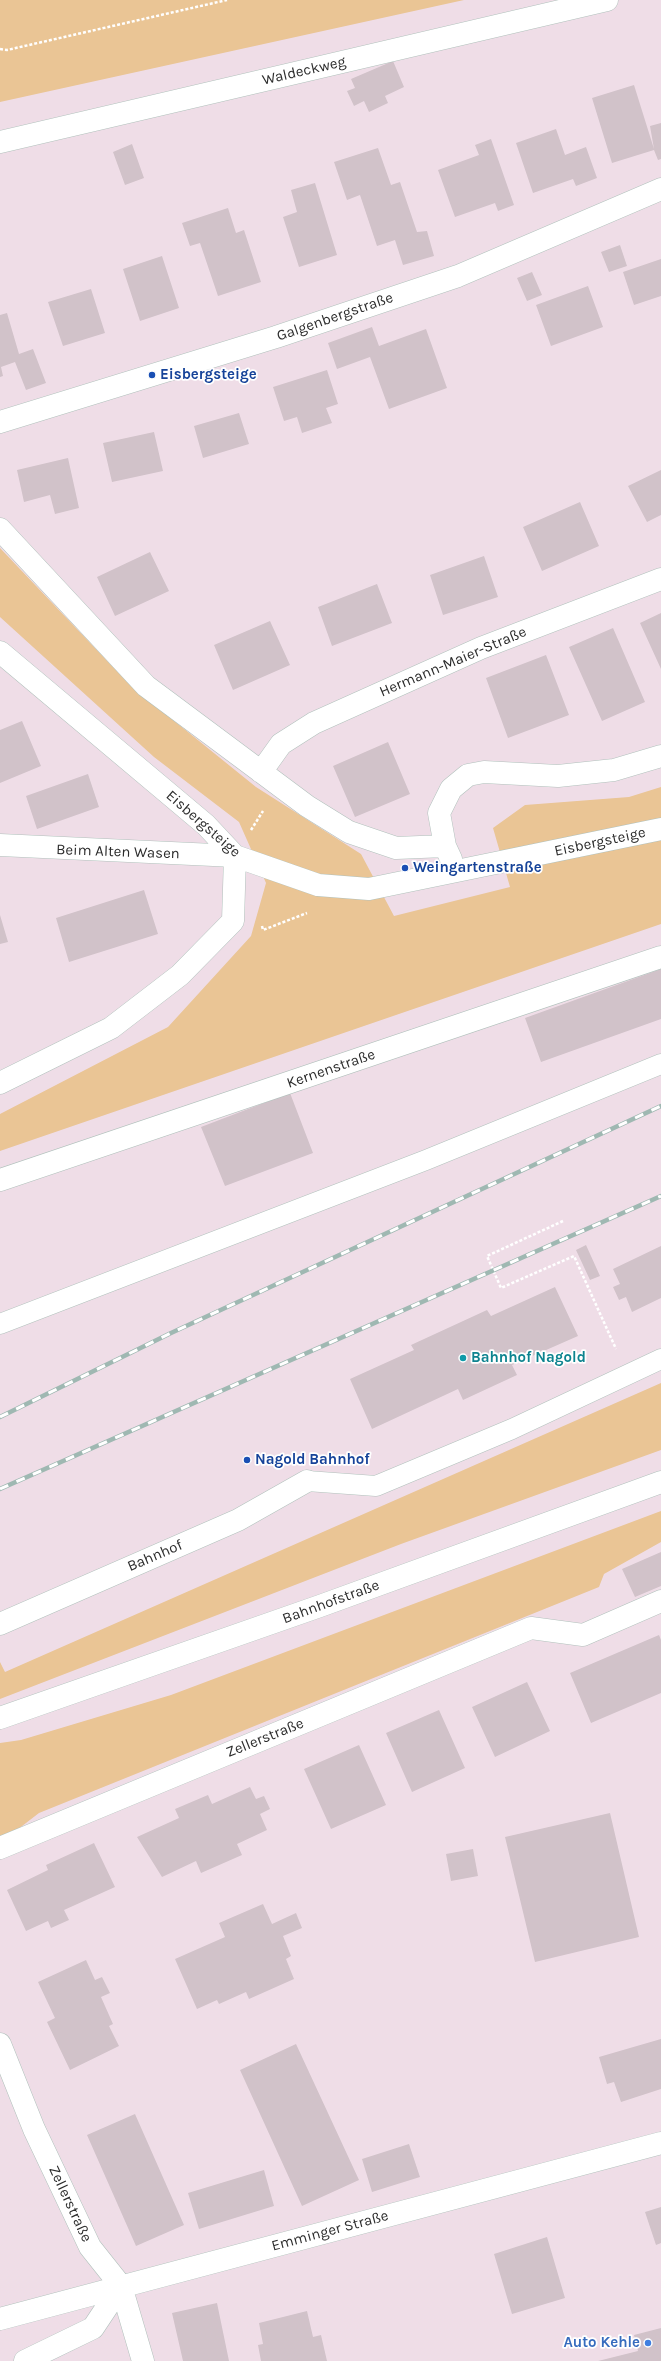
<!DOCTYPE html>
<meta charset="utf-8">
<style>
body{margin:0}
canvas{display:block;background:#efdde7}
</style>
<canvas width="661" height="2361"></canvas>
<script>
const context = document.querySelector('canvas').getContext('2d');
context.lineJoin = 'round';
function paint(path, color) { context.fillStyle = color; context.fill(path, 'evenodd'); }
const toPath = rows => new Path2D(rows.map(r => 'M' + r).join(''));
function trace(path, color, width, dash) { context.strokeStyle = color; context.lineWidth = width; context.lineCap = dash ? 'butt' : 'round'; context.setLineDash(dash || []); context.stroke(path); }
function write(font, color, halo, rows, align = 'center') {
  context.font = font + ' Karla,sans-serif'; context.lineWidth = 3.5; context.setLineDash([]); context.textBaseline = 'middle'; context.strokeStyle = halo; context.fillStyle = color; for (const [text, x, y, turn = 0] of rows) {
    context.save(); context.translate(x, y); context.rotate((+turn || 0) * Math.PI / 180); context.textAlign = isNaN(turn) ? turn : align; if (halo) context.strokeText(text, 0, 0); context.fillText(text, 0, 0); context.restore();
  }
}
const green = toPath([
 [0,0,464,0,0,102],
 [0,548,131,686,256,787,361,854,394,916,510,887,493,828,525,805,629,797,661,787,661,924,0,1151,0,1114,168,1027,251,936,266,883,239,822,154,757,0,617],
 [661,1383,661,1450,401,1544,0,1699,0,1662,5,1672],
 [661,1511,661,1542,604,1574,599,1587,39,1813,0,1843,0,1743,21,1740,171,1695]
]);
const building = toPath([
 [393,61,404,87,385,96,388,103,369,112,364,101,354,106,347,91,355,88,351,79],
 [634,85,654,149,650,126,661,123,661,159,658,160,654,150,612,163,592,98],
 [556,129,565,155,586,147,597,178,576,186,573,179,533,193,516,143],
 [491,139,514,205,498,211,495,203,455,217,438,170,479,155,475,145],
 [132,144,144,178,125,185,113,152],
 [378,148,391,185,400,182,417,232,427,231,434,256,403,265,395,240,377,246,360,195,347,200,334,162],
 [315,183,337,255,299,267,283,217,297,212,291,190],
 [228,208,236,233,244,230,261,282,218,296,200,243,190,246,182,223],
 [620,245,627,266,609,272,601,252],
 [162,256,179,308,140,321,123,269],
 [661,259,661,296,634,305,623,272],
 [532,272,542,295,527,301,517,278],
 [588,286,603,327,551,346,536,305],
 [91,289,105,333,63,346,48,302],
 [7,313,19,354,33,349,46,383,26,390,15,362,1,367,3,376,0,377,0,315],
 [372,327,379,346,426,329,447,388,389,409,370,357,337,369,328,343],
 [327,370,338,404,326,408,332,423,302,433,297,417,284,421,273,387],
 [239,413,249,444,203,458,194,426],
 [154,432,163,471,112,482,103,443],
 [68,458,79,508,55,514,50,495,24,502,17,470],
 [661,470,661,515,647,522,628,486],
 [580,502,599,546,542,571,523,527],
 [150,552,169,591,115,616,97,577],
 [484,556,498,597,443,615,430,575],
 [377,584,392,623,332,646,318,607],
 [661,613,661,669,640,623],
 [270,621,290,665,233,690,214,645],
 [613,628,645,702,602,721,569,647],
 [546,655,569,715,508,738,486,678],
 [22,721,41,766,0,783,0,730],
 [388,742,410,794,355,817,333,766],
 [88,774,99,807,37,829,26,796],
 [144,890,158,934,69,962,56,918],
 [0,915,8,942,0,944],
 [661,969,661,1019,541,1062,525,1018],
 [290,1093,313,1153,225,1186,201,1127],
 [586,1245,600,1276,590,1280,576,1250],
 [661,1246,661,1298,632,1312,626,1297,619,1300,613,1287,620,1284,613,1269],
 [555,1287,578,1336,512,1365,517,1375,463,1400,458,1389,372,1429,350,1379,414,1350,411,1345,487,1310,491,1316],
 [661,1552,661,1586,635,1597,622,1569],
 [659,1635,661,1640,661,1693,591,1723,570,1673],
 [527,1682,550,1731,495,1757,472,1707],
 [439,1710,465,1768,412,1792,386,1733],
 [359,1745,386,1805,331,1829,304,1769],
 [250,1787,256,1799,264,1796,270,1809,260,1814,267,1830,237,1844,242,1855,201,1873,196,1861,162,1877,137,1837,179,1818,175,1809,208,1795,212,1804],
 [610,1813,639,1937,535,1962,505,1837],
 [94,1843,115,1887,64,1910,69,1920,51,1928,48,1921,26,1931,7,1890,48,1870,46,1865],
 [473,1849,478,1876,451,1881,446,1854],
 [263,1904,272,1924,296,1913,302,1928,283,1936,291,1956,286,1959,294,1979,249,1999,246,1992,219,2004,217,2000,197,2009,175,1959,225,1937,219,1923],
 [86,1960,95,1980,102,1977,110,1993,101,1997,113,2024,109,2026,119,2046,70,2070,47,2022,55,2018,38,1982],
 [661,2039,661,2089,621,2102,614,2082,607,2084,599,2057],
 [296,2044,359,2180,302,2206,240,2070],
 [135,2114,184,2225,136,2246,87,2135],
 [409,2144,420,2177,372,2192,362,2159],
 [264,2170,274,2206,199,2229,188,2193],
 [661,2207,661,2243,656,2245,645,2212],
 [547,2237,565,2298,512,2314,494,2254],
 [217,2303,229,2361,183,2361,172,2313],
 [307,2311,313,2337,321,2335,327,2361,261,2361,258,2345,263,2344,259,2323],
 [661,2328,661,2361,598,2361,638,2351,634,2335]
]);
const path = toPath([
 [0,49,7,50,227,0],
 [251,830,263,811],
 [262,926,263,930,307,913],
 [563,1221,487,1256,501,1288,574,1256,616,1349]
]);
const lane = toPath([
 [0,1324,426,1160,661,1064],
 [307,1481,376,1486,512,1429,661,1359]
]);
const street = toPath([
 [0,142,607,0],
 [0,422,276,337,458,276,661,189],
 [0,529,146,686,307,806,349,832,396,848,445,846],
 [0,652,206,825,235,856,318,885,369,889,661,829],
 [261,772,281,744,314,723,481,648,661,579],
 [0,845,235,856],
 [451,859,445,846,439,813,451,789,468,775,484,772,558,776,614,770,661,756],
 [0,1083,111,1028,180,975,233,921,235,856],
 [0,1180,661,957],
 [0,1624,238,1520,307,1481],
 [0,1718,320,1606,661,1482],
 [0,1848,531,1628,583,1635,661,1601],
 [0,2044,34,2129,90,2247,121,2286,143,2361],
 [0,2319,661,2143],
 [25,2361,93,2328,121,2286]
]);
const rail = toPath([
 [0,1417,171,1333,661,1106],
 [0,1489,661,1196]
]);
const markers = [
 [152,375,4,"#1a4fb4"],
 [405,868,4,"#1a4fb4"],
 [463,1358,4,"#0f9aa8"],
 [247,1460,4,"#1a4fb4"],
 [648,2343,4,"#3f7fe0"]
];
const streetNames = [
 ["Waldeckweg",304,71,-13],
 ["Galgenbergstraße",335,317,-19],
 ["Hermann-Maier-Straße",453,662,-23],
 ["Eisbergsteige",203,824,41],
 ["Eisbergsteige",600,842,-12],
 ["Beim Alten Wasen",118,852,2],
 ["Kernenstraße",331,1069,-19],
 ["Bahnhof",155,1556,-23],
 ["Bahnhofstraße",331,1602,-20],
 ["Zellerstraße",265,1738,-22],
 ["Zellerstraße",70,2204,65],
 ["Emminger Straße",330,2231,-15]
];
const transitNames = [
 ["Eisbergsteige",160,375],
 ["Weingartenstraße",413,868],
 ["Nagold Bahnhof",255,1460]
];
const cultureNames = [
 ["Bahnhof Nagold",471,1358]
];
const shopNames = [
 ["Auto Kehle",640,2343]
];
paint(green, '#eac595');
paint(building, '#d1c2c9');
trace(lane, '#b1c1bc', 21);
trace(street, '#b1c1bc', 23);
trace(path, '#fff', 2.5, [3, 2]);
trace(lane, '#fff', 20);
trace(street, '#fff', 22);
trace(rail, '#9fb8b2', 4.5);
trace(rail, '#fff', 3, [9]);
for (const [x, y, r, color] of markers) { const dot = new Path2D(); dot.arc(x, y, r, 0, 2 * Math.PI); context.fillStyle = color; context.fill(dot); trace(dot, '#fff', 1.5); }
write('15px', '#2c2c2c', '#fff', streetNames);
write('bold 15px', '#164399', '#fff', transitNames, 'left');
write('bold 15px', '#0d838f', '#fff', cultureNames, 'left');
write('bold 15px', '#366cbe', '#fff', shopNames, 'right');
</script>
